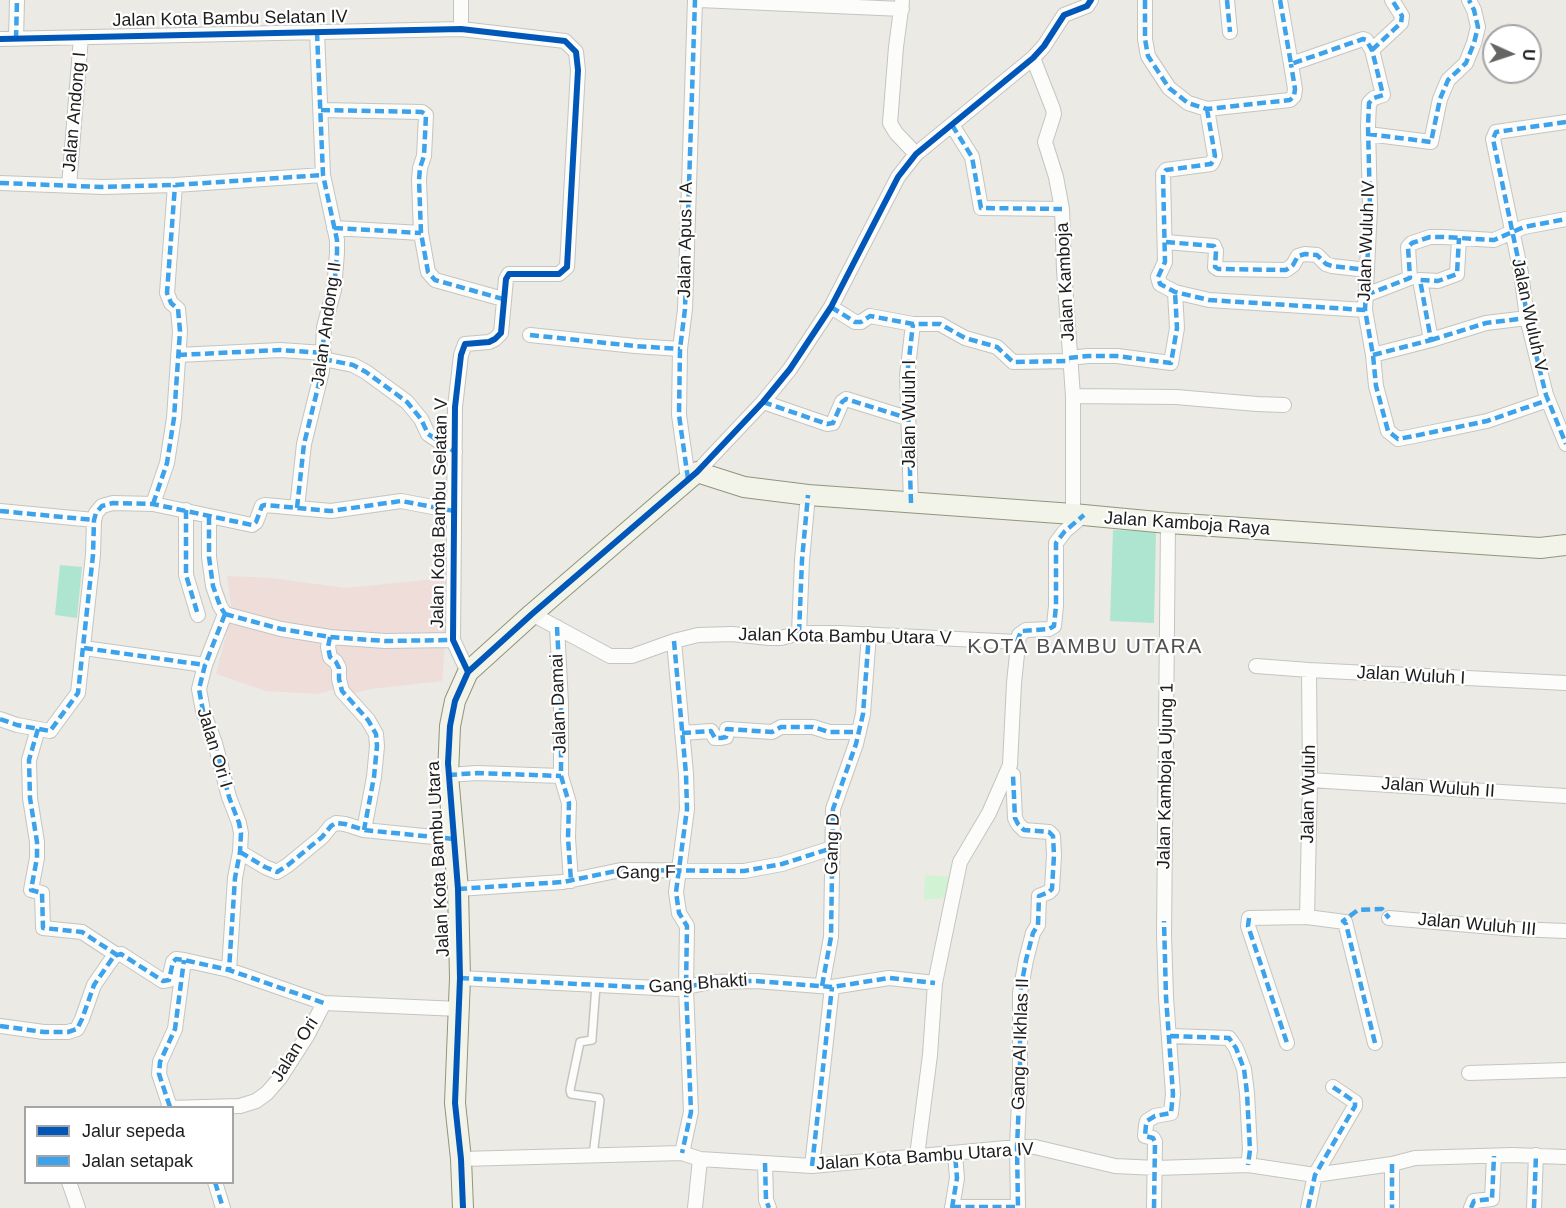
<!DOCTYPE html>
<style>
body{margin:0}
#map{position:relative;width:1566px;height:1208px;overflow:hidden;background:#ebeae5;font-family:Helvetica,sans-serif}
canvas{display:block}
.legend{position:absolute;left:24px;top:1106px;width:210px;height:78px;box-sizing:border-box;background:#fff;border:2px solid #a5a5a5;margin:0;padding:8px 10px;list-style:none;font-size:18px;color:#1d1d1d}
.legend li{display:flex;align-items:center;gap:12px;height:30px}
.legend b{width:30px;border:2px solid #a5a5a5}
.north{position:absolute;left:1482px;top:24px;width:60px;height:60px;box-sizing:border-box;background:#fff;border:2px solid #a5a5a5;border-radius:50%;rotate:93deg;font-size:16px;font-weight:700;line-height:24px;text-align:center;color:#1d1d1d}
.north::after{content:'';display:block;margin:auto;width:21px;height:27px;background:#656563;clip-path:polygon(50% 0,100% 100%,50% 72%,0 100%)}
</style>
<div id="map">
<canvas width="1566" height="1208"></canvas>
<ul class="legend">
<li><b style="height:8px;background:#0057b8"></b>Jalur sepeda</li>
<li><b style="height:8px;background:#3da2ea"></b>Jalan setapak</li>
</ul>
<div class="north">U</div>
</div>
<script>
const context = document.querySelector('canvas').getContext('2d');
context.lineJoin = 'round';
function paint(path, color) { context.fillStyle = color; context.fill(path, 'evenodd'); }
const toPath = rows => new Path2D(rows.map(r => 'M' + r).join(''));
function trace(path, color, width, dash) { context.strokeStyle = color; context.lineWidth = width; context.lineCap = dash ? 'butt' : 'round'; context.setLineDash(dash || []); context.stroke(path); }
function write(font, color, halo, rows, align = 'center') {
  context.font = font + ' Helvetica,sans-serif'; context.lineWidth = 4.5; context.setLineDash([]); context.textBaseline = 'middle'; context.strokeStyle = halo; context.fillStyle = color; for (const [text, x, y, turn = 0] of rows) {
    context.save(); context.translate(x, y); context.rotate((+turn || 0) * Math.PI / 180); context.textAlign = isNaN(turn) ? turn : align; if (halo) context.strokeText(text, 0, 0); context.fillText(text, 0, 0); context.restore();
  }
}
const commercial = toPath([
 [227,576,271,578,346,588,444,578,445,644,442,681,371,689,347,695,342,687,318,694,266,691,216,674,232,612]
]);
const park = toPath([
 [925,875,951,877,948,897,924,900]
]);
const pitch = toPath([
 [1113,530,1156,531,1154,623,1110,621],
 [60,565,82,567,77,618,55,615]
]);
const lane = toPath([
 [593,1155,600,1100,599,1098,571,1094,570,1090,580,1042,592,1040,592,1038,596,986]
]);
const street = toPath([
 [699,0,902,9],
 [1145,0,1145,39,1148,56,1169,88,1188,103,1207,109,1290,100,1294,96,1295,89,1291,64],
 [1227,0,1230,32],
 [1280,0,1291,64,1363,39,1366,40,1372,50,1375,62,1383,95,1374,98,1369,103,1368,126,1370,208,1365,310,1373,355,1376,386,1388,431,1398,439,1414,436,1487,421,1548,400],
 [902,2,896,47,890,123,896,133,916,154],
 [461,29,461,0],
 [0,39,461,29,565,41,576,52,578,70,567,267,559,274,509,274,506,279,501,333,495,339,489,342,465,344,461,355,455,407,453,640,468,672],
 [16,39,17,0],
 [1372,50,1401,23,1402,16,1392,0],
 [1033,58,1053,109,1054,114,1045,142,1056,177,1062,209,1064,270,1073,396,1073,514],
 [1207,109,1215,156,1213,161,1211,164,1166,170,1163,174,1165,262,1158,277,1160,284,1175,292,1209,300,1365,310],
 [321,110,422,112,426,115,424,156,420,168,419,180,421,233,428,272,435,280,503,299],
 [1566,122,1496,132,1493,139,1521,273,1527,318,1546,395,1566,444],
 [952,125,972,157,981,208,1062,209],
 [1368,134,1431,142,1440,99,1448,80,1466,63,1474,43,1478,27,1474,10,1469,0],
 [0,183,103,187,175,185,323,175],
 [69,186,81,37],
 [334,228,421,233],
 [1166,242,1214,246,1216,251,1215,267,1218,269,1286,270,1293,265,1298,256,1305,254,1317,255,1326,264,1332,266,1367,270],
 [1366,295,1410,278,1408,247,1412,243,1430,237,1443,237,1494,240,1524,227,1566,219],
 [831,307,855,322,861,322,870,316,913,324,940,324,965,338,997,347,1013,362,1070,361],
 [530,335,635,346,680,349],
 [1431,340,1486,323,1527,318],
 [178,355,280,350,324,353],
 [1373,355,1431,340,1420,280,1438,281,1457,274,1459,238],
 [1069,358,1088,356,1117,356,1171,363,1177,328,1175,292],
 [323,359,353,365,366,372,407,402,421,419,428,434,455,452],
 [1073,396,1176,397,1257,404,1284,405],
 [763,402,827,424,833,423,842,402,846,399,907,418],
 [697,472,763,402,790,369,831,307,898,177,916,154,1033,58,1044,46,1064,15,1087,6,1091,0],
 [688,479,679,415,680,349,685,309,695,0],
 [911,503,907,376,913,324],
 [153,504,167,463,174,418,180,331,178,309,171,303,167,293,175,185],
 [297,508,304,444,322,371,324,327,334,290,337,253,337,240,323,175,317,32],
 [186,510,186,575,198,615],
 [0,511,94,520],
 [209,516,209,557,213,586,220,606,225,614],
 [225,614,205,665,199,689,203,711,215,743,229,797,239,823,241,833,240,852,235,878,229,970],
 [225,614,281,629,330,637,385,641,453,640],
 [532,614,610,656,632,656,674,641,698,635,732,634,769,638,781,638,799,633,839,633,1017,642],
 [557,627,561,703,561,776,569,803,568,838,571,881],
 [799,633,802,560,808,495],
 [330,637,328,647,330,657,336,662,339,668,339,679,342,691,368,720,376,734,377,746,374,777,364,830],
 [674,641,686,774,687,809,676,892,679,913,687,926,686,988,691,1112,682,1153],
 [84,648,205,665],
 [1256,666,1309,670,1566,683],
 [0,719,17,725,50,731,78,693,93,555,94,520,96,513,102,506,113,503,153,504,252,525,256,522,262,506,265,505,331,511,401,501,454,511],
 [38,729,29,760,30,798,37,842,37,858,31,890,42,893,43,928,82,932,117,955],
 [682,733,711,731,715,738,721,738,726,737,727,729,772,732,781,727,813,727,829,732,859,732],
 [448,775,477,773,561,776],
 [1310,780,1566,796],
 [240,852,265,867,277,872,288,865,322,837,331,826,336,823,345,824,364,830,454,839],
 [458,889,563,882,621,870,744,871,782,864,832,848],
 [1307,917,1310,780,1309,670],
 [1389,918,1516,929,1566,931],
 [460,978,677,989,710,982,756,981,832,987,889,978,935,983],
 [822,986,831,937,833,809,856,744,863,714,869,634],
 [0,1026,44,1032,68,1032,77,1029,82,1019,94,985,114,956,121,954,163,981,169,980,173,962,176,959,184,960,229,970,324,1003,459,1009],
 [1170,1036,1229,1038,1236,1048,1244,1069,1247,1093,1250,1150,1248,1165],
 [1287,1043,1248,926,1249,918,1307,917,1345,922,1375,1043],
 [1469,1073,1566,1070],
 [170,1107,159,1074,160,1062,175,1029,184,960],
 [168,1108,240,1106,256,1101,267,1093,280,1078,307,1036,324,1003],
 [917,1156,930,1055,935,983,960,862,989,813,1010,765,1014,683,1019,635,1026,630,1049,629,1054,626,1056,606,1056,543,1065,531,1084,515],
 [461,1159,682,1153,700,1159,812,1166,1017,1147,1035,1147,1115,1166,1156,1168,1248,1165,1315,1175,1392,1164,1415,1158,1512,1155,1566,1157],
 [765,1163,766,1200,769,1208],
 [1392,1164,1392,1208],
 [812,1166,832,987],
 [69,1182,78,1208],
 [215,1182,223,1208],
 [952,1207,1018,1207,1017,1147,1020,1078,1020,993,1026,960,1033,933,1038,925,1039,896,1049,892,1052,889,1054,855,1053,836,1049,832,1024,830,1018,824,1015,818,1013,775],
 [695,1208,700,1159],
 [952,1208,957,1178,955,1154],
 [1154,1208,1155,1142,1153,1138,1145,1136,1146,1125,1147,1121,1155,1116,1171,1113,1173,1094,1166,997,1164,935,1168,523],
 [1308,1208,1315,1175,1355,1106,1355,1102,1333,1087],
 [1471,1208,1474,1201,1492,1199,1494,1156],
 [1534,1208,1536,1155]
]);
const secondary = toPath([
 [463,1208,461,1159,455,1103,460,978,458,889,448,775,450,726,455,701,468,672,532,614,697,472,744,487,808,495,1073,514,1168,523,1540,548,1566,545]
]);
const quiet = toPath([
 [1145,0,1145,39,1148,56,1169,88,1188,103,1207,109,1290,100,1294,96,1295,89,1291,64],
 [1227,0,1230,32],
 [1280,0,1291,64,1363,39,1366,40,1372,50,1375,62,1383,95,1374,98,1369,103,1368,126,1370,208,1365,310,1373,355,1376,386,1388,431,1398,439,1414,436,1487,421,1548,400],
 [16,39,17,0],
 [1372,50,1401,23,1402,16,1392,0],
 [1207,109,1215,156,1213,161,1211,164,1166,170,1163,174,1165,262,1158,277,1160,284,1175,292,1209,300,1365,310],
 [321,110,422,112,426,115,424,156,420,168,419,180,421,233,428,272,435,280,503,299],
 [1566,122,1496,132,1493,139,1521,273,1527,318,1546,395,1566,444],
 [952,125,972,157,981,208,1062,209],
 [1368,134,1431,142,1440,99,1448,80,1466,63,1474,43,1478,27,1474,10,1469,0],
 [0,183,103,187,175,185,323,175],
 [334,228,421,233],
 [1166,242,1214,246,1216,251,1215,267,1218,269,1286,270,1293,265,1298,256,1305,254,1317,255,1326,264,1332,266,1367,270],
 [1366,295,1410,278,1408,247,1412,243,1430,237,1443,237,1494,240,1524,227,1566,219],
 [831,307,855,322,861,322,870,316,913,324,940,324,965,338,997,347,1013,362,1070,361],
 [530,335,635,346,680,349],
 [1431,340,1486,323,1527,318],
 [178,355,280,350,324,353],
 [1373,355,1431,340,1420,280,1438,281,1457,274,1459,238],
 [1069,358,1088,356,1117,356,1171,363,1177,328,1175,292],
 [323,359,353,365,366,372,407,402,421,419,428,434,455,452],
 [763,402,827,424,833,423,842,402,846,399,907,418],
 [688,479,679,415,680,349,685,309,695,0],
 [911,503,907,376,913,324],
 [153,504,167,463,174,418,180,331,178,309,171,303,167,293,175,185],
 [297,508,304,444,322,371,324,327,334,290,337,253,337,240,323,175,317,32],
 [186,510,186,575,198,615],
 [0,511,94,520],
 [209,516,209,557,213,586,220,606,225,614],
 [225,614,205,665,199,689,203,711,215,743,229,797,239,823,241,833,240,852,235,878,229,970],
 [225,614,281,629,330,637,385,641,453,640],
 [557,627,561,703,561,776,569,803,568,838,571,881],
 [799,633,802,560,808,495],
 [330,637,328,647,330,657,336,662,339,668,339,679,342,691,368,720,376,734,377,746,374,777,364,830],
 [674,641,686,774,687,809,676,892,679,913,687,926,686,988,691,1112,682,1153],
 [1017,642,1021,631,1049,629,1054,626,1056,606,1056,543,1065,531,1084,515],
 [84,648,205,665],
 [0,719,17,725,50,731,78,693,93,555,94,520,96,513,102,506,113,503,153,504,252,525,256,522,262,506,265,505,331,511,401,501,454,511],
 [38,729,29,760,30,798,37,842,37,858,31,890,42,893,43,928,82,932,117,955],
 [682,733,711,731,715,738,721,738,726,737,727,729,772,732,781,727,813,727,829,732,859,732],
 [448,775,477,773,561,776],
 [240,852,265,867,277,872,288,865,322,837,331,826,336,823,345,824,364,830,454,839],
 [458,889,563,882,621,870,744,871,782,864,832,848],
 [1249,918,1248,926,1287,1043],
 [460,978,677,989,710,982,756,981,832,987,889,978,935,983],
 [822,986,831,937,833,809,856,744,863,714,869,634],
 [0,1026,44,1032,68,1032,77,1029,82,1019,94,985,114,956,121,954,163,981,169,980,173,962,176,959,184,960,229,970,324,1003],
 [1170,1036,1229,1038,1236,1048,1244,1069,1247,1093,1250,1150,1248,1165],
 [1375,1043,1346,924,1343,921,1358,910,1382,909,1389,918],
 [170,1107,159,1074,160,1062,175,1029,184,960],
 [205,1107,205,1108],
 [765,1163,766,1200,769,1208],
 [1392,1164,1392,1208],
 [812,1166,832,987],
 [215,1182,223,1208],
 [952,1207,1018,1207,1017,1147,1020,1078,1020,993,1026,960,1033,933,1038,925,1039,896,1049,892,1052,889,1054,855,1053,836,1049,832,1024,830,1018,824,1015,818,1013,775],
 [952,1208,957,1178,955,1154],
 [1154,1208,1155,1142,1153,1138,1145,1136,1146,1125,1147,1121,1155,1116,1171,1113,1173,1094,1166,997,1164,921],
 [1308,1208,1315,1175,1355,1106,1355,1102,1333,1087],
 [1471,1208,1474,1201,1492,1199,1494,1156],
 [1534,1208,1536,1155]
]);
const cycleway = toPath([
 [0,39,461,29,565,41,576,52,578,70,567,267,559,274,509,274,506,279,501,333,495,339,489,342,465,344,461,355,455,407,453,640,468,672],
 [463,1208,461,1159,455,1103,460,978,458,889,448,763,450,726,455,701,468,672,532,614,697,472,763,402,790,369,831,307,898,177,916,154,1033,58,1044,46,1064,15,1087,6,1091,0]
]);
const streetNames = [
 ["Jalan Kota Bambu Selatan IV",230,19,-1],
 ["Jalan Andong I",75,112,-85],
 ["Jalan Apus I A",686,240,-89],
 ["Jalan Wuluh IV",1367,241,-88],
 ["Jalan Kamboja",1066,282,-93],
 ["Jalan Wuluh V",1529,315,78],
 ["Jalan Andong II",327,324,-82],
 ["Jalan Wuluh I",910,414,-90],
 ["Jalan Kota Bambu Selatan V",440,513,-89],
 ["Jalan Kamboja Raya",1187,524,4],
 ["Jalan Kota Bambu Utara V",845,637,1],
 ["Jalan Wuluh I",1411,676,3],
 ["Jalan Damai",559,704,-92],
 ["Jalan Ori I",214,748,73],
 ["Jalan Kamboja Ujung 1",1166,776,-89],
 ["Jalan Wuluh II",1438,788,4],
 ["Jalan Wuluh",1309,794,-89],
 ["Gang D",833,844,-88],
 ["Jalan Kota Bambu Utara",439,859,-93],
 ["Gang F",646,873,-1],
 ["Jalan Wuluh III",1477,925,5],
 ["Gang Bhakti",698,984,-4],
 ["Gang Al Ikhlas II",1021,1044,-88],
 ["Jalan Ori",295,1050,-58],
 ["Jalan Kota Bambu Utara IV",925,1157,-4]
];
const quarterNames = [
 ["KOTA BAMBU UTARA",1085,647]
];
paint(commercial, '#eeddd9');
paint(park, '#d1f3d3');
paint(pitch, '#aee5d1');
trace(lane, '#c4c4c1', 10);
trace(street, '#c4c4c1', 16);
trace(secondary, '#92957c', 22);
trace(lane, '#fcfcfb', 7);
trace(street, '#fcfcfb', 14);
trace(secondary, '#f2f3e9', 20);
trace(quiet, '#3da2ea', 4.5, [9, 4.5]);
trace(cycleway, '#0057b8', 6);
write('18px', '#1d1d1d', '#fff', streetNames);
context.letterSpacing = '1.5px';
write('21px', '#505050', '#fff', quarterNames);
context.letterSpacing = '0px';
</script>
